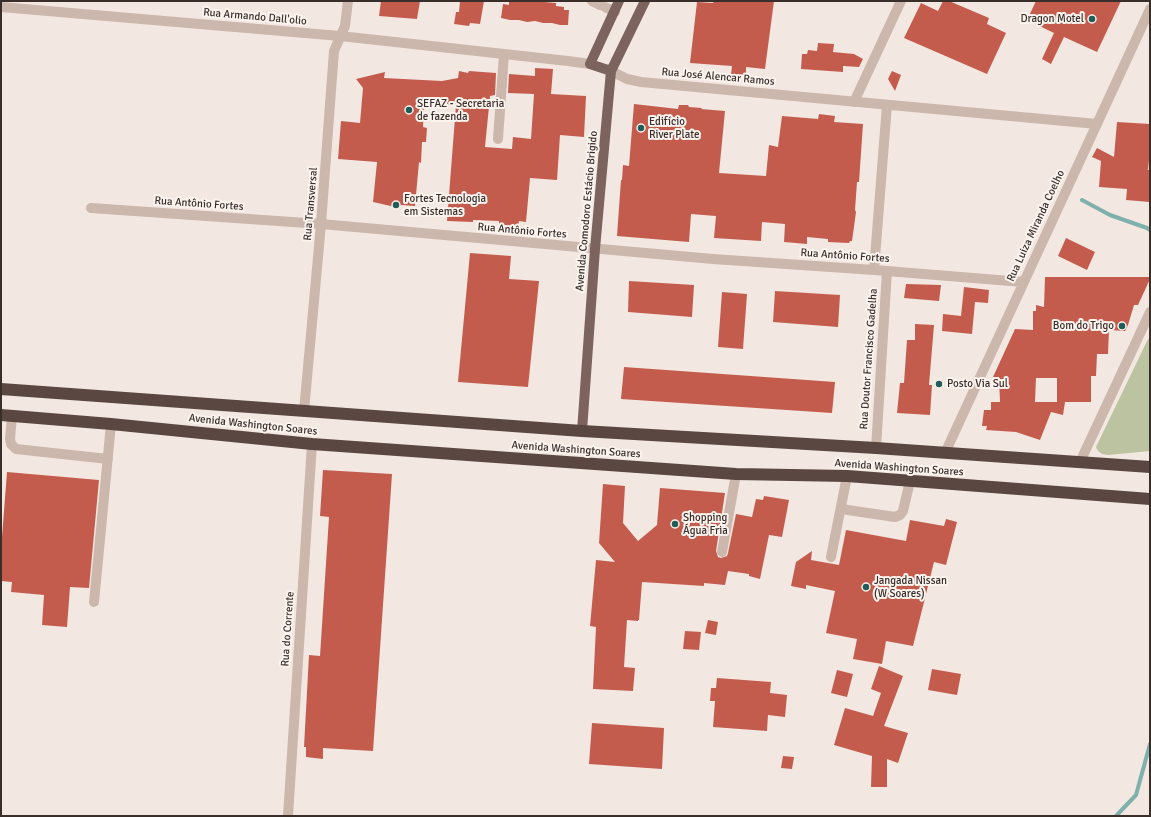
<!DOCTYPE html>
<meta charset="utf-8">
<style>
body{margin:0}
#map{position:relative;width:1151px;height:817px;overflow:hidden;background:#f3e8e1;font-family:Signika,sans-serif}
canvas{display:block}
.frame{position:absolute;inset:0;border:2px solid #3a2e2b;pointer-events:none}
</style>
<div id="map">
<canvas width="1151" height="817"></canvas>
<div class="frame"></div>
</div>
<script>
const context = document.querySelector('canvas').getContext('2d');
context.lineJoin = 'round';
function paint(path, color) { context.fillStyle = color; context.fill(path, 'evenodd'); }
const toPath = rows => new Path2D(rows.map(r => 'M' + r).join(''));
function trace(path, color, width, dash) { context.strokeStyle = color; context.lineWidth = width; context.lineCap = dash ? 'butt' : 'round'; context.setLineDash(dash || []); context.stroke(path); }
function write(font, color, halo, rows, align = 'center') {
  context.font = font + ' Signika,sans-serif'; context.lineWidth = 4; context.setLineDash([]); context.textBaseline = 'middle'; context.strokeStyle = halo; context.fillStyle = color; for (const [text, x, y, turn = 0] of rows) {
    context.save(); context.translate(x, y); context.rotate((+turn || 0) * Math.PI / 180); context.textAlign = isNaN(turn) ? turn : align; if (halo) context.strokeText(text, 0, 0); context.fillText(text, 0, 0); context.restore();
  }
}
const green = toPath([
 [1150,337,1150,451,1108,455,1102,454,1098,451,1096,447,1147,341]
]);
const stream = toPath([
 [1082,200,1110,215,1147,228,1150,230],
 [1116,816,1136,795,1150,744]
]);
const building = toPath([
 [381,1,420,1,417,19,379,16],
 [460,1,484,1,480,24,470,23,469,26,454,24,456,12,459,12],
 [509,1,533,1,556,3,556,6,564,7,564,10,569,10,568,25,560,25,552,23,543,23,535,21,527,22,519,20,510,20,501,18,503,4,509,5],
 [714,1,774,1,765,69,746,67,746,75,741,76,731,75,732,66,690,63,697,2,713,3],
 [943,1,949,1,989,18,987,24,1006,33,987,74,904,38,921,3,938,11],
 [1036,1,1121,1,1097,52,1064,37,1051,64,1042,59,1054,33,1027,20],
 [818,43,834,44,833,52,854,54,863,59,859,67,843,66,843,72,801,69,802,54,807,54,808,50,817,51],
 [535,68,553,69,551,94,586,96,584,137,560,135,557,180,530,178,526,222,519,221,518,229,499,228,499,221,473,220,473,222,447,221,456,105,424,107,423,127,427,128,426,142,422,142,421,163,419,162,415,206,402,205,395,207,373,202,377,162,338,159,341,121,360,123,363,88,356,79,385,72,384,78,442,81,458,78,459,71,468,73,469,71,496,73,495,95,490,96,485,147,512,149,513,137,531,139,534,94,508,93,509,74,535,76],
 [892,71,901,75,895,91,888,79],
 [634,104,678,109,679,105,688,105,689,107,702,108,701,109,725,111,719,173,766,176,769,145,778,147,782,116,818,119,819,114,835,116,834,122,863,124,859,182,857,182,855,210,856,212,852,241,850,241,849,243,828,242,828,239,807,237,807,244,784,242,785,224,762,222,761,241,714,238,716,216,691,214,689,242,617,236,621,180,622,180,623,165,629,166],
 [1117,122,1150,124,1150,151,1148,170,1150,170,1150,202,1126,200,1127,189,1099,187,1101,161,1092,157,1097,148,1114,157],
 [1066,238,1095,252,1087,270,1058,256],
 [470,253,511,256,509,279,539,281,528,387,458,382],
 [1045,277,1150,277,1150,279,1138,305,1134,305,1128,325,1125,331,1109,330,1108,354,1097,354,1096,376,1091,376,1091,402,1065,402,1063,415,1051,412,1040,440,1016,432,986,430,987,426,982,426,984,410,991,410,991,402,1000,402,999,377,993,377,1015,329,1033,330,1033,311,1036,311,1036,305,1044,307],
 [1036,378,1057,378,1057,402,1035,402],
 [629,281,694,285,692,317,628,312],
 [906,284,941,285,939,301,904,298],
 [964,287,989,290,988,303,975,302,972,334,942,331,943,314,961,316],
 [775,291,840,295,838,327,773,322],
 [722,292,747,294,743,349,718,347],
 [915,324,934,325,929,385,932,385,930,415,897,413,900,383,904,383,907,340,915,340],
 [624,367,835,382,832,413,621,399],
 [323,470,392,474,373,751,323,748,323,759,306,757,306,747,304,747,309,655,320,656,329,517,320,516],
 [7,472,99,480,89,588,70,587,67,627,42,625,44,595,11,592,12,582,1,581,1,550],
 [603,484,625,486,623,523,638,541,657,525,660,488,725,493,716,551,718,557,721,558,727,556,728,553,736,514,752,517,756,499,763,500,764,496,789,500,782,537,769,535,760,579,749,576,749,574,728,571,725,585,704,583,704,586,642,582,639,620,638,620,638,621,627,620,624,667,635,668,633,691,593,689,596,627,590,626,596,560,615,562,599,543],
 [946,519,957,522,946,565,934,562,913,646,886,641,882,664,853,659,857,639,826,633,835,591,806,585,806,589,791,586,796,562,812,551,811,560,839,565,846,530,906,541,910,520,944,526],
 [708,620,718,622,716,635,705,633],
 [685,631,701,632,699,650,683,649],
 [879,666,903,676,884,726,908,733,898,763,887,759,887,787,871,787,872,756,834,745,845,708,873,716,881,693,871,689],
 [932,669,961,674,957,695,928,690],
 [837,670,853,674,847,697,831,693],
 [717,678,771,682,770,693,787,695,785,717,768,715,767,731,713,727,715,701,710,701,711,688,716,688],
 [592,723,664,728,662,769,589,764],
 [783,756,794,757,792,769,781,768]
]);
const minor = toPath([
 [592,1,600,5],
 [1,7,340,36,568,61,590,64],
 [605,7,615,12],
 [611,71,627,79,641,82,1097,124],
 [854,102,901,1],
 [498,139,504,54],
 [91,208,321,224,713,259,874,270,1023,282],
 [874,270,887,105],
 [304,411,321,224,334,51,345,26,348,1],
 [12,416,10,439,11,444,16,449,108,459],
 [876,448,887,271],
 [945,453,1150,9],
 [1080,462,1150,312],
 [841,509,895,517,900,515,903,511,910,481],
 [722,552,736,474],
 [831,557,847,476],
 [94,602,111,424],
 [288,816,312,444]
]);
const major = toPath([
 [611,71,590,64,619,1],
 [582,431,595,249,611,71,645,1]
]);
const highway = toPath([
 [1,389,582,431,876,448,1150,467],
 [1,415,111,424,312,444,736,474,847,476,1150,499]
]);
const markers = [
 [1092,19,4,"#215c58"],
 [409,110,4,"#215c58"],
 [641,128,4,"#215c58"],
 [396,205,4,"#215c58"],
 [1122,326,4,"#215c58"],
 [939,384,4,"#215c58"],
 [675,524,4,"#215c58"],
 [866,587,4,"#215c58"]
];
const streetNames = [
 ["Rua Armando Dall'olio",255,17,5],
 ["Rua José Alencar Ramos",718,77,5],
 ["Rua Antônio Fortes",199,204,4],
 ["Rua Transversal",311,204,-85],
 ["Avenida Comodoro Estácio Brigido",587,211,-85],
 ["Rua Luiza Miranda Coelho",1036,226,-65],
 ["Rua Antônio Fortes",522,231,5],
 ["Rua Antônio Fortes",845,256,4],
 ["Rua Doutor Francisco Gadelha",869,359,-86],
 ["Avenida Washington Soares",253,425,6],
 ["Avenida Washington Soares",576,450,4],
 ["Avenida Washington Soares",899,468,4],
 ["Rua do Corrente",288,629,-86]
];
const poiNames = [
 ["Dragon Motel",1084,19,"right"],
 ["SEFAZ - Secretaria",417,104],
 ["de fazenda",417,117],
 ["Edifício",649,122],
 ["River Plate",649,135],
 ["Fortes Tecnologia",404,199],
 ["em Sistemas",404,212],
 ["Bom do Trigo",1114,326,"right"],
 ["Posto Via Sul",947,384],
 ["Shopping",683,518],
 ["Água Fria",683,531],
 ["Jangada Nissan",874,581],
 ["(W Soares)",874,594]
];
paint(green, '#bcc3a1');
trace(stream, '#80b0ac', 4);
paint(building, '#c45c4e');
trace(minor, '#ccb7ad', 10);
trace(major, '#7c635d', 10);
trace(highway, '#5b4742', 12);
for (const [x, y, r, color] of markers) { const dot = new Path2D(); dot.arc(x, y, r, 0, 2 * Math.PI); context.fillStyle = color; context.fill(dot); trace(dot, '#faf3ee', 1.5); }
write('11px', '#3a2e2b', '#faf3ee', streetNames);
write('11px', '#3a2e2b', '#faf3ee', poiNames, 'left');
</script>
